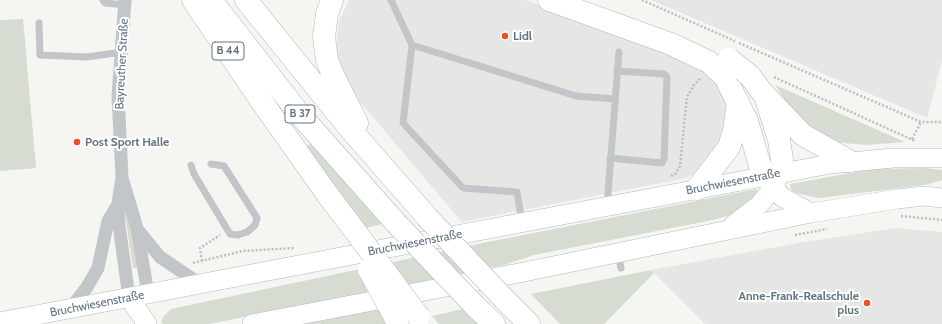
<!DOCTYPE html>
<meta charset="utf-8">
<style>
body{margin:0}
canvas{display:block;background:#f5f5f1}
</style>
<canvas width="942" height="324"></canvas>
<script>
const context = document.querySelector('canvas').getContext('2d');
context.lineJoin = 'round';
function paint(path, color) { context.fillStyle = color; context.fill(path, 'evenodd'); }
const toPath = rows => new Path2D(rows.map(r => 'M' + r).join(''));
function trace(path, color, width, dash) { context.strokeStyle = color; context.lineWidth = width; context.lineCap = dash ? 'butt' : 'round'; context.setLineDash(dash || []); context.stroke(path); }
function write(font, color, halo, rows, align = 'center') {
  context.font = font + ' Cabin,sans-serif'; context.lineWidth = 4; context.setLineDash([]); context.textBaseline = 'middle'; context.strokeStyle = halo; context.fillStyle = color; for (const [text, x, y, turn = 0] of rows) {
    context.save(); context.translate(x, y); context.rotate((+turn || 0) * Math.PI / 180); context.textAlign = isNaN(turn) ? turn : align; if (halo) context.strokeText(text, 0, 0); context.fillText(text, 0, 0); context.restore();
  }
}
const built = toPath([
 [349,0,525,0,666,50,703,70,712,79,724,97,728,110,727,132,695,174,682,179,462,222,360,102,349,87,338,61,336,46,339,21],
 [651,0,942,0,942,61,927,118],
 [896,228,942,232,942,324,705,324,651,270,804,242]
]);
const green = toPath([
 [23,19,36,168,0,171,0,20],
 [775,85,905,142,866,145,833,142,800,122],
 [311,144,382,224,366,228,306,146],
 [926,168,942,170,942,180,925,185,818,198,796,193,791,189,790,184,873,169],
 [757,189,758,191,756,198,734,214,713,220,534,255,504,265,209,324,164,324,161,322,164,316,171,309,483,243],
 [123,201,127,201,137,268,133,268],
 [651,270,654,273,604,324,560,324,531,294],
 [379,306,388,324,292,324],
 [463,309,478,324,439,324,432,316]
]);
const path = toPath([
 [642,0,735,41],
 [739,43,921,122,942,122],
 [774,77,915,141],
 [912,139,921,122],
 [671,176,675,174,680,166,687,97,694,85,701,78],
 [901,216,942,220],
 [795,235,827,229],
 [202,261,200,248,220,235],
 [193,263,243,251,295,248]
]);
const lane = toPath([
 [103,0,105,3,125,5],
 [391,0,412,45,403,123,463,188,517,192,522,223],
 [39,23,40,55,87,57,122,52],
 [412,45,576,96,615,99],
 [610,158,662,163,664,159,667,77,664,74,617,71],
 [191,165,194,174,230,234,238,235,247,232,255,225,257,218,224,166,211,164],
 [607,206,619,52],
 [618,254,621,268]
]);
const street = toPath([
 [125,0,118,96,122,177,118,204,119,225,129,298],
 [123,181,137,228,148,294],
 [138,230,160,257,200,284],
 [71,308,87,287,98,268,108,221,118,204]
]);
const secondary = toPath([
 [765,178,782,197,811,213],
 [733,225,759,205,773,188,780,173],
 [129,298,147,324],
 [0,322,830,164,893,158,942,158],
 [252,324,524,272,811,213,897,199,924,196,942,198]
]);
const highway = toPath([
 [193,0,262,102,327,194,355,231],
 [211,0,301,116,396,223],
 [246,0,351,130,427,217],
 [332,0,327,14,324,37,327,60,332,73,357,123],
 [549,0,671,44,709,62],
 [750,76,762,92,803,135,849,161],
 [725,77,747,121,763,176],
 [767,102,779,140,782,159,780,173],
 [697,189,729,147,734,131,738,102],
 [505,300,529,324],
 [475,306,494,324]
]);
const highwayBridge = toPath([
 [729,59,750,76],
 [709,62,725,77],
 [427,217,505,300],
 [396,223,475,306],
 [355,231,419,317],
 [369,270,397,321]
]);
const markers = [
 [505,36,4,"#e8531e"],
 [77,142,4,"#e8531e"],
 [867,303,4,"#e8531e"]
];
const shields = [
 [228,51,32],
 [300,114,30]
];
const shieldNames = [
 ["B 44",228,51],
 ["B 37",300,114]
];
const poiNames = [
 ["Lidl",513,36],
 ["Post Sport Halle",85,142],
 ["Anne-Frank-Realschule",859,296,"right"],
 ["plus",859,310,"right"]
];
const streetNames = [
 ["Bayreuther Straße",122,64,-87],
 ["Bruchwiesenstraße",733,182,-11],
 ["Bruchwiesenstraße",415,243,-11],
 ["Bruchwiesenstraße",97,304,-11]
];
paint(built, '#e6e7e5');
paint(green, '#d6dcd2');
trace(secondary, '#b4b9be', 20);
trace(highway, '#b5b8bb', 23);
trace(path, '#bcbec0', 2.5, [2, 2]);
trace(lane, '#c2c6c9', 7);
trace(street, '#c2c6c9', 13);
trace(secondary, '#fff', 19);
trace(highway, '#fff', 22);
trace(highwayBridge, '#b5b8bb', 23, []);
trace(highwayBridge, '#fff', 22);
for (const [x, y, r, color] of markers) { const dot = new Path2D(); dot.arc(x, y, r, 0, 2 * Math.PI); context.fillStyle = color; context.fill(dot); trace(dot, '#fff', 1.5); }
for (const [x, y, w] of shields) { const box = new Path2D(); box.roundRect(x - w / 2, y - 9, w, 18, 3); context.fillStyle = '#fff'; context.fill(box); trace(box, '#637483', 1); }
write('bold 11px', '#637483', null, shieldNames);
write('bold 12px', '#637483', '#fff', poiNames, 'left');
write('12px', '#637483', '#fff', streetNames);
</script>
